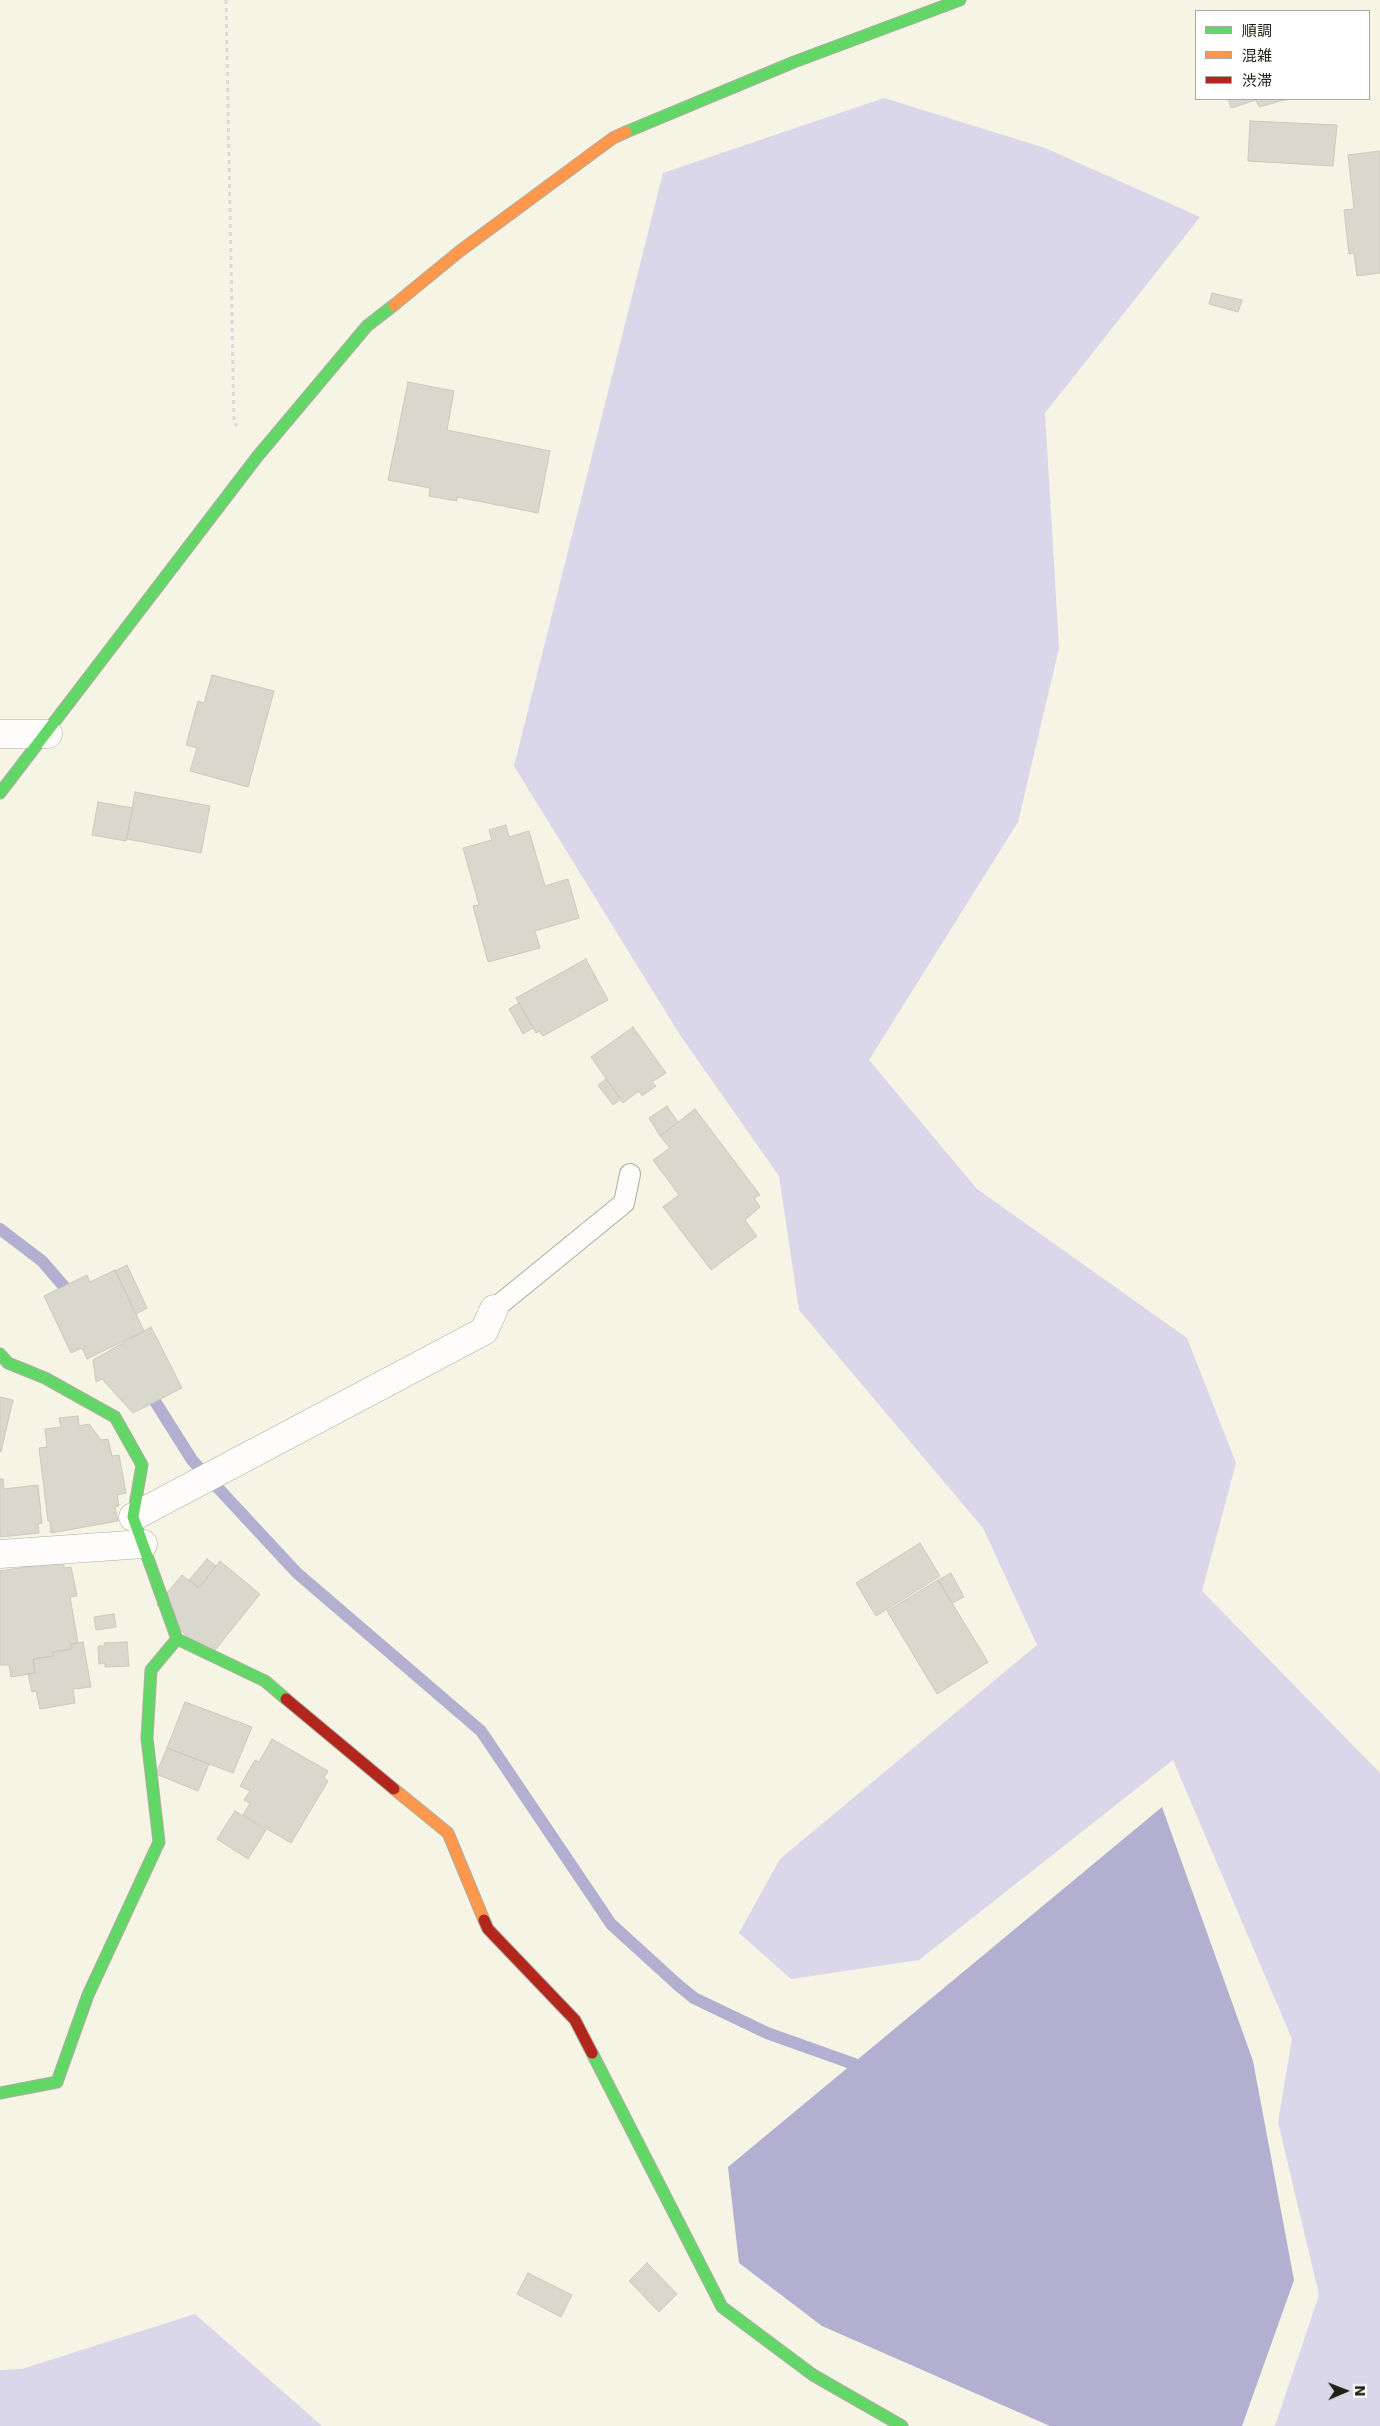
<!DOCTYPE html>
<meta charset="utf-8">
<style>
body{margin:0}
#map{position:relative;width:1380px;height:2426px;overflow:hidden;background:#f5f4e5;font-family:"DejaVu Sans","Noto Sans JP",sans-serif}
canvas{display:block}
.legend{position:absolute;left:1195px;top:10px;width:175px;height:90px;box-sizing:border-box;background:#fff;border:1px solid #a6a6a2;margin:0;padding:6px 9px;list-style:none;font-size:15px;color:#212016}
.legend li{display:flex;align-items:center;gap:10px;height:25px}
.legend b{width:25px;border:1px solid #a6a6a2}
.north{position:absolute;left:1320px;top:2366px;width:50px;height:50px;-webkit-text-stroke:4px #fff;paint-order:stroke;rotate:89deg;font-size:14px;font-weight:700;line-height:20px;text-align:center;color:#212016}
.north::after{content:'';display:block;margin:auto;width:18px;height:22px;background:#212016;clip-path:polygon(50% 0,100% 100%,50% 72%,0 100%)}
</style>
<div id="map">
<canvas width="1380" height="2426"></canvas>
<ul class="legend">
<li><b style="height:6px;background:#63d668"></b>順調</li>
<li><b style="height:6px;background:#ff974d"></b>混雑</li>
<li><b style="height:6px;background:#b3261e"></b>渋滞</li>
</ul>
<div class="north">N</div>
</div>
<script>
const context = document.querySelector('canvas').getContext('2d');
context.lineJoin = 'round';
function paint(path, color) { context.fillStyle = color; context.fill(path, 'evenodd'); }
const toPath = rows => new Path2D(rows.map(r => 'M' + r).join(''));
function trace(path, color, width, dash) { context.strokeStyle = color; context.lineWidth = width; context.lineCap = dash ? 'butt' : 'round'; context.setLineDash(dash || []); context.stroke(path); }
const green = toPath([
 [884,98,1045,148,1200,217,1045,413,1059,648,1018,822,869,1060,977,1189,1187,1338,1236,1463,1202,1591,1380,1773,1380,2426,1275,2426,1319,2295,1278,2122,1292,2039,1173,1760,919,1960,791,1979,739,1933,780,1859,1037,1645,983,1528,799,1310,779,1176,680,1035,514,766,663,173],
 [195,2314,322,2426,0,2426,0,2370,22,2369]
]);
const water = toPath([
 [1162,1807,1253,2061,1294,2280,1242,2426,1050,2426,822,2326,739,2263,728,2167]
]);
const stream = toPath([
 [0,1229,42,1261,74,1298],
 [146,1387,192,1460,297,1573,481,1731,611,1924,678,1985,694,1998,767,2033,854,2064]
]);
const building = toPath([
 [1228,99,1288,99,1259,107,1256,100,1231,108,1228,99],
 [1250,121,1337,125,1333,166,1248,161,1250,121],
 [1380,151,1380,273,1357,276,1354,253,1349,254,1344,210,1354,209,1348,155,1380,151],
 [1212,293,1242,300,1238,312,1209,304,1212,293],
 [408,382,454,391,447,430,550,451,538,513,457,497,457,501,429,496,430,488,388,480,408,382],
 [212,675,274,691,248,787,190,771,197,748,186,745,198,701,204,703,212,675],
 [135,792,210,806,201,853,127,839,135,792],
 [98,802,133,808,126,841,92,835,98,802],
 [506,825,509,837,529,831,545,886,568,879,579,918,535,931,540,948,488,962,473,906,479,905,463,848,492,840,489,830,506,825],
 [586,959,608,1000,543,1036,539,1031,536,1033,516,998,586,959],
 [519,1003,533,1028,523,1034,509,1009,519,1003],
 [633,1027,666,1073,652,1082,656,1086,642,1096,639,1091,623,1103,591,1057,633,1027],
 [606,1079,621,1099,613,1105,598,1085,606,1079],
 [667,1106,678,1122,660,1136,649,1118,667,1106],
 [695,1109,760,1195,754,1198,760,1207,745,1220,757,1236,711,1270,663,1207,679,1195,653,1160,670,1148,660,1136,695,1109],
 [127,1265,147,1308,136,1314,115,1271,127,1265],
 [115,1270,144,1331,87,1359,82,1348,71,1353,44,1296,87,1275,90,1282,115,1270],
 [151,1327,182,1388,133,1413,102,1379,96,1382,93,1360,151,1327],
 [0,1397,13,1400,1,1452,0,1452,0,1397],
 [78,1416,79,1426,89,1424,101,1440,108,1439,112,1456,119,1455,126,1493,117,1495,119,1506,115,1507,118,1521,51,1533,50,1521,48,1521,39,1448,47,1447,45,1429,61,1427,59,1418,78,1416],
 [0,1479,3,1479,4,1489,38,1485,42,1523,38,1524,39,1533,0,1537,0,1479],
 [920,1543,940,1576,876,1616,856,1583,920,1543],
 [207,1559,216,1566,199,1588,189,1580,207,1559],
 [64,1561,64,1568,71,1567,77,1596,70,1597,78,1643,71,1644,71,1649,53,1652,53,1656,33,1659,35,1673,11,1677,9,1665,0,1665,0,1571,64,1561],
 [220,1561,260,1594,208,1659,157,1605,182,1575,199,1588,220,1561],
 [951,1573,964,1597,952,1603,938,1580,951,1573],
 [938,1580,988,1662,937,1694,887,1611,938,1580],
 [114,1614,116,1627,96,1630,94,1617,114,1614],
 [83,1642,91,1687,73,1689,75,1703,40,1709,36,1691,32,1692,28,1674,35,1673,33,1659,53,1656,53,1652,71,1649,71,1644,83,1642],
 [127,1642,129,1666,105,1667,105,1663,99,1664,98,1646,105,1646,104,1643,127,1642],
 [185,1702,252,1727,233,1773,167,1748,185,1702],
 [272,1739,328,1771,324,1778,328,1781,291,1843,243,1815,250,1803,244,1800,250,1791,240,1786,255,1760,259,1762,272,1739],
 [167,1748,209,1764,198,1791,156,1774,167,1748],
 [235,1811,266,1830,248,1859,217,1839,235,1811],
 [647,2263,677,2294,659,2312,629,2281,647,2263],
 [528,2273,572,2295,561,2317,517,2294,528,2273]
]);
const path = toPath([
 [226,0,234,423,237,426]
]);
const lane = toPath([
 [494,1309,624,1203,630,1174]
]);
const street = toPath([
 [0,734,48,734],
 [133,1517,484,1331,494,1309],
 [0,1554,143,1544]
]);
const fast = toPath([
 [626,132,794,62,960,0],
 [0,793,257,457,367,326,394,305],
 [0,1354,8,1363,45,1378,115,1417,142,1465,133,1517,177,1639,265,1681,286,1699],
 [592,2053,722,2307,813,2375,902,2426],
 [0,2093,57,2082,88,1995,159,1842,147,1738,151,1670,177,1639]
]);
const slow = toPath([
 [394,305,460,251,613,138,626,132],
 [394,1789,448,1833,484,1920]
]);
const jam = toPath([
 [286,1699,394,1789],
 [484,1920,488,1929,575,2020,592,2053]
]);
paint(green, '#d9d7e9');
paint(water, '#b2afd1');
trace(stream, '#b2afd1', 12);
paint(building, '#d9d8cc');
trace(building, '#cac9bd', 1);
trace(lane, '#aeada1', 22);
trace(street, '#aeada1', 29);
trace(fast, '#aeada1', 13);
trace(slow, '#aeada1', 13);
trace(jam, '#aeada1', 13);
trace(path, '#dbdad7', 3, [4, 4]);
trace(lane, '#fefdfb', 20);
trace(street, '#fefdfb', 28);
trace(fast, '#63d668', 11);
trace(slow, '#ff974d', 11);
trace(jam, '#b3261e', 11);
</script>
